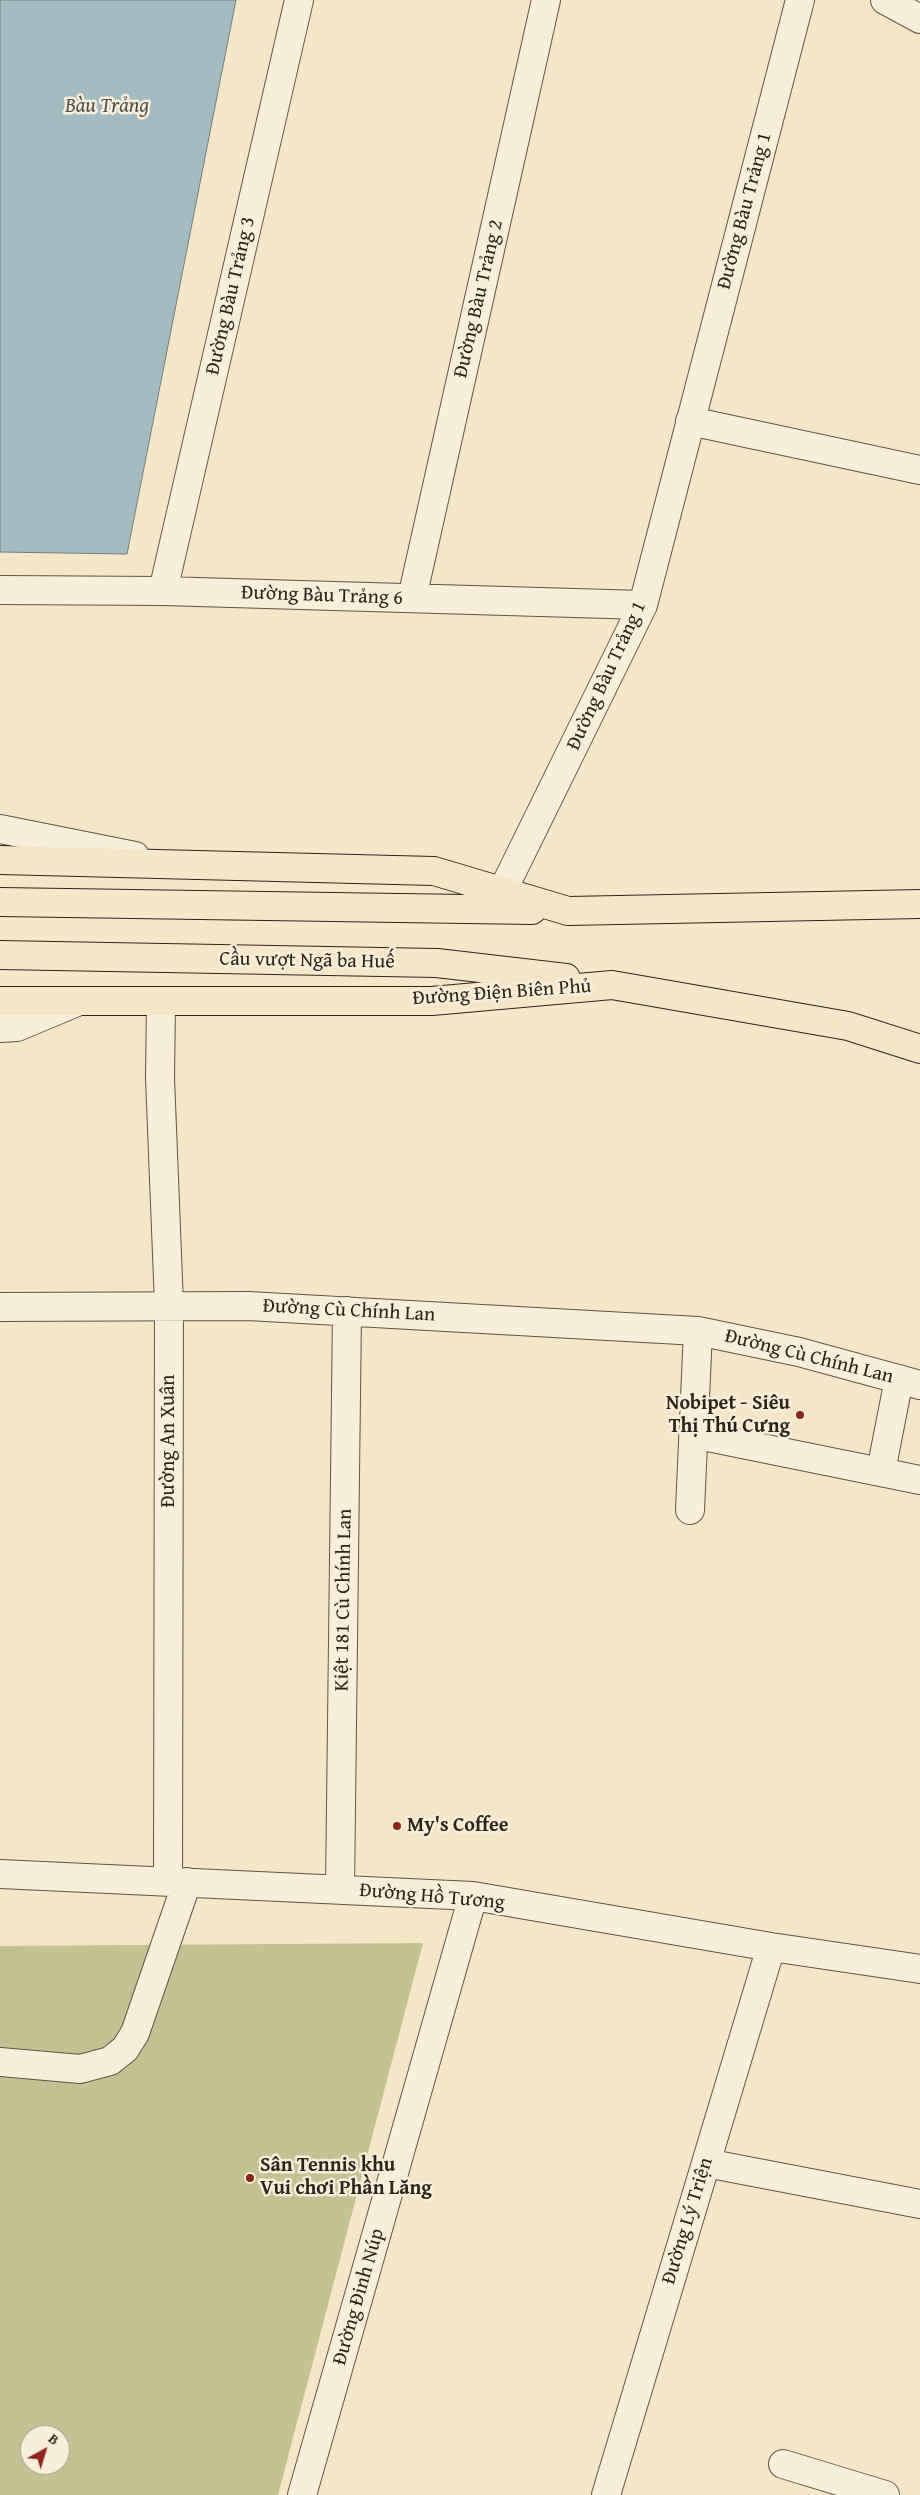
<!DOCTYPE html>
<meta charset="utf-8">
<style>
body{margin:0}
#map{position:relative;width:920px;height:2495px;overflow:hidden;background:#f5e6c6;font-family:"Gentium Book Plus",serif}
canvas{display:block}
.north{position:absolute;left:20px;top:2425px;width:50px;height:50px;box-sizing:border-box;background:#f8efda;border:1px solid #a79d8d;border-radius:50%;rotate:39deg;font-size:14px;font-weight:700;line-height:20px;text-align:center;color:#2e2319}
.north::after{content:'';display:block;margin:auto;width:18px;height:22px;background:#8f2418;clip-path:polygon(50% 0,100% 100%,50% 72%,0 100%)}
</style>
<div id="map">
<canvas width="920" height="2495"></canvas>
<div class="north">B</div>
</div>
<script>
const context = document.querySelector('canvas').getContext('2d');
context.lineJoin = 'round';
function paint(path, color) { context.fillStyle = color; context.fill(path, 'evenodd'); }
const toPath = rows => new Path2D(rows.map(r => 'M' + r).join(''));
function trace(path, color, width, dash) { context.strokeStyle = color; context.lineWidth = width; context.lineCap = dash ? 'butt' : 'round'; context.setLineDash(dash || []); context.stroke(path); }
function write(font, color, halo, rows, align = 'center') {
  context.font = font + ' "Gentium Book Plus",serif'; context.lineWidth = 5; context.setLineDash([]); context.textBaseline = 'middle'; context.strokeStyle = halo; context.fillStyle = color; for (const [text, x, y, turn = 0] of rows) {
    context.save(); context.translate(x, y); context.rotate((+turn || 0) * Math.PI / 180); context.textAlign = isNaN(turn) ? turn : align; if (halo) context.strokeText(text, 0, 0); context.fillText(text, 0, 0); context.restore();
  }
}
const green = toPath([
 [423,1943,278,2495,0,2495,0,1946],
 [30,2435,60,2435,60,2465,30,2465]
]);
const water = toPath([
 [0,0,236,0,127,554,0,552,0,0]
]);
const minor = toPath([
 [885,0,920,19],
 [690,421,920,470],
 [0,590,163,591,643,605],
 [163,591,299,0],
 [412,598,546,0],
 [0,829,135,856],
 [502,892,643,605,800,0],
 [161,1002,160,1078,169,1305,168,1880],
 [0,1028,17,1027,77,1002],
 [0,1307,248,1306,698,1331,799,1352,920,1385],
 [693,1434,920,1480],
 [881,1471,899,1379],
 [690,1510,698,1331],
 [0,1874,473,1896,771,1947,920,1969],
 [340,1889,347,1311],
 [0,2062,80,2069,110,2061,125,2049,135,2033,187,1882],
 [706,2163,920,2204],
 [783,2464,885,2495],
 [302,2495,473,1896],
 [606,2495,771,1947]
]);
const major = toPath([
 [0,860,434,871,568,911,920,904],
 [0,902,532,910],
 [0,955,437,963,566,978],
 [0,1001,432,1001,612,985,848,1026,920,1049]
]);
const markers = [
 [800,1415,5,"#8f2418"],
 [397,1826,5,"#8f2418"],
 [250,2178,5,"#8f2418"]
];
const streetNames = [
 ["Đường Bàu Trảng 1",745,211,-75],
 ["Đường Bàu Trảng 3",231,296,-77],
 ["Đường Bàu Trảng 2",479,299,-77],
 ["Đường Bàu Trảng 6",322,596,2],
 ["Đường Bàu Trảng 1",607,676,-65],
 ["Cầu vượt Ngã ba Huế",307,961,1],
 ["Đường Điện Biên Phủ",502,993,-4],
 ["Đường Cù Chính Lan",349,1311,3],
 ["Đường Cù Chính Lan",809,1357,14],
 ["Đường An Xuân",169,1441,-90],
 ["Kiệt 181 Cù Chính Lan",344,1600,-89],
 ["Đường Hồ Tương",432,1897,5],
 ["Đường Lý Triện",688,2221,-73],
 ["Đường Đinh Núp",359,2297,-74]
];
const poiNames = [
 ["Nobipet - Siêu",790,1404,"right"],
 ["Thị Thú Cưng",790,1427,"right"],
 ["My's Coffee",407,1826],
 ["Sân Tennis khu",260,2166],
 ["Vui chơi Phần Lăng",260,2189]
];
const waterNames = [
 ["Bàu Trảng",107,107]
];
paint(green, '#c2c391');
paint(water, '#a2bcc1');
trace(water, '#747f7e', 1);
trace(minor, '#605444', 30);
trace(major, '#2e2319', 30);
trace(minor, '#f8efda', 28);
trace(major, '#f5e6c6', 28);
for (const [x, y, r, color] of markers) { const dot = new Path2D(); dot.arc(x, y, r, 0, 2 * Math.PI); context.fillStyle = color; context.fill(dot); trace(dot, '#f8efda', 2); }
write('20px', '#2e2319', '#f8efda', streetNames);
write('bold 20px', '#2e2319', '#f8efda', poiNames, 'left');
write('italic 21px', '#51514b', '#f8efda', waterNames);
</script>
